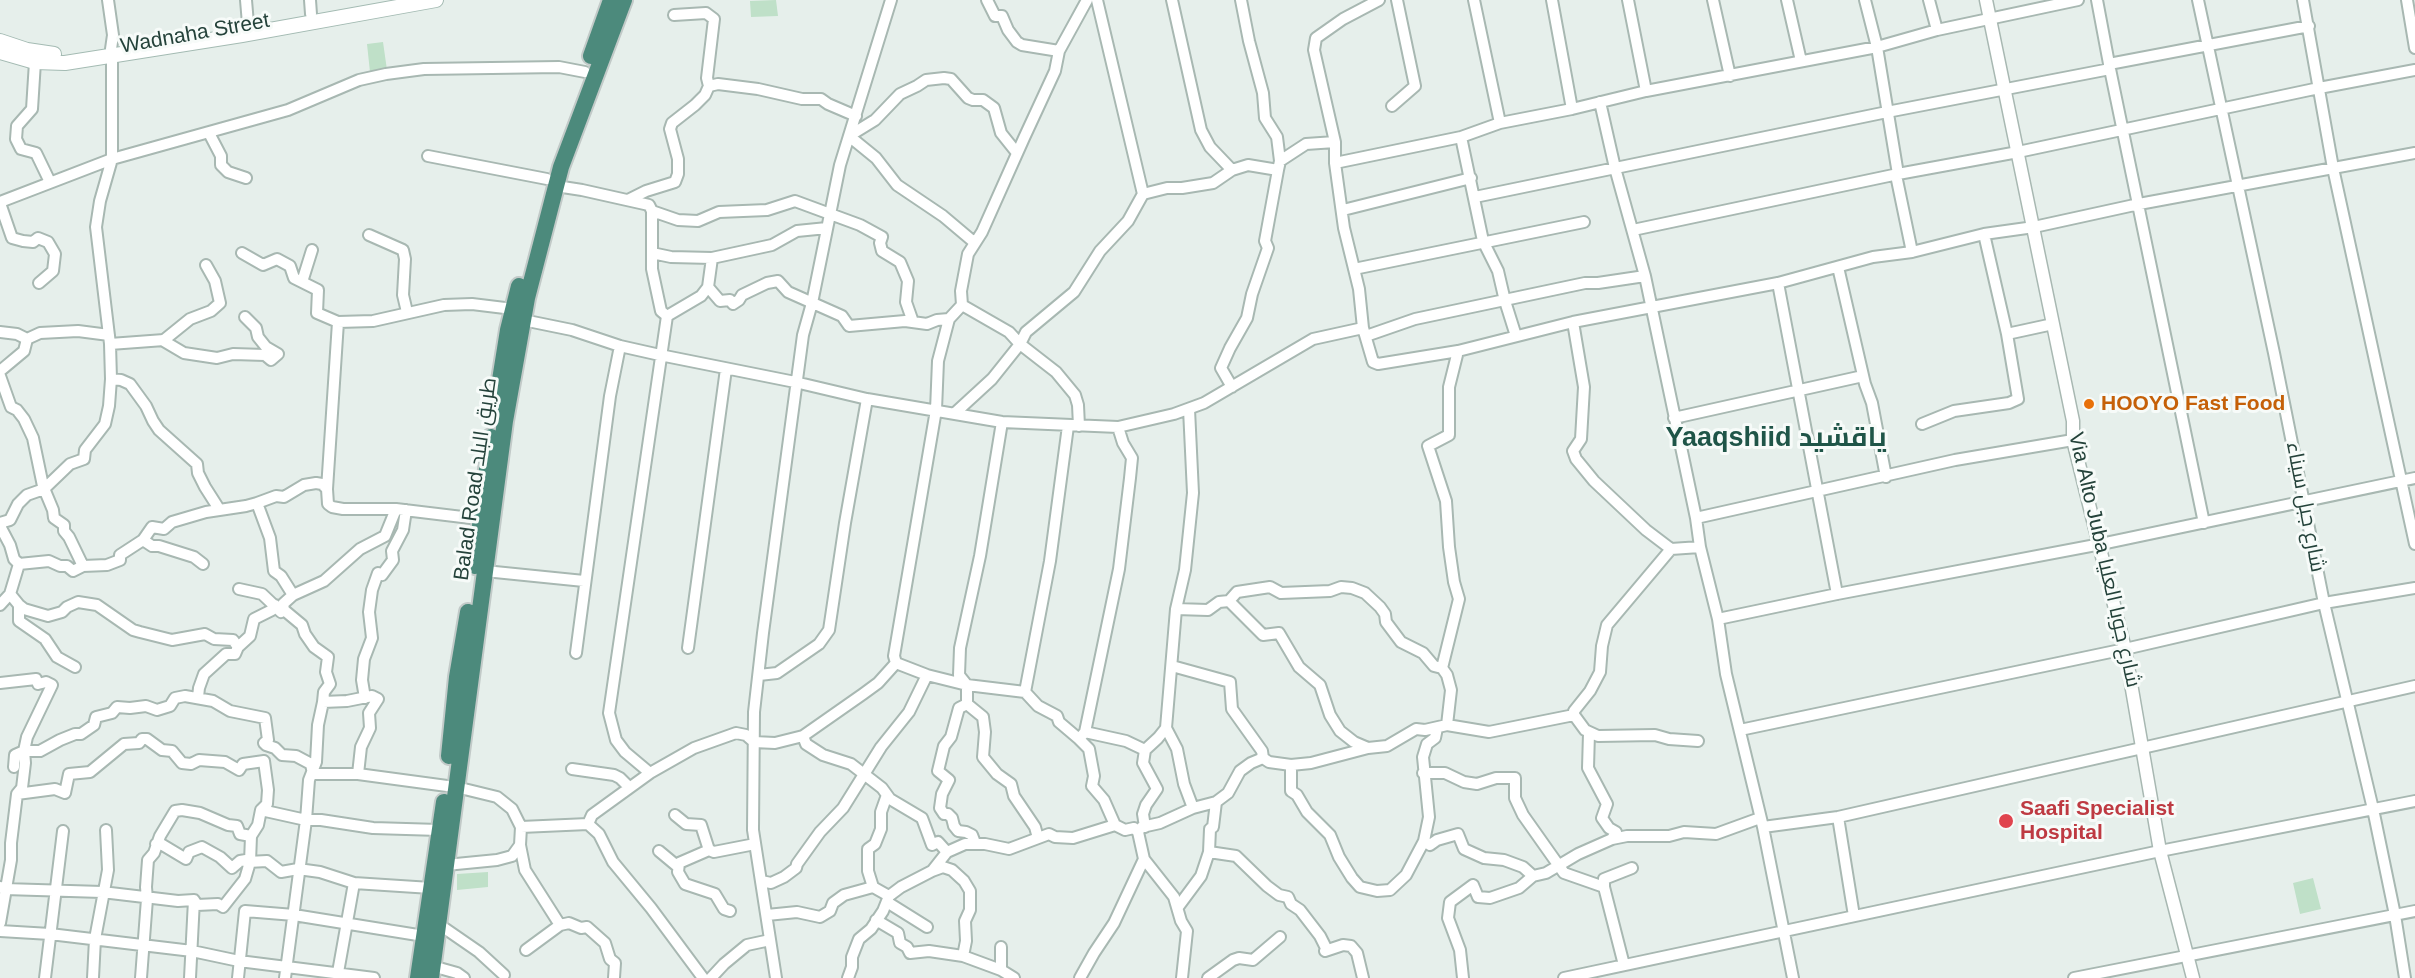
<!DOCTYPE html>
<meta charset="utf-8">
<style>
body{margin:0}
canvas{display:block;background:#e6efeb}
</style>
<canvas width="2415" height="978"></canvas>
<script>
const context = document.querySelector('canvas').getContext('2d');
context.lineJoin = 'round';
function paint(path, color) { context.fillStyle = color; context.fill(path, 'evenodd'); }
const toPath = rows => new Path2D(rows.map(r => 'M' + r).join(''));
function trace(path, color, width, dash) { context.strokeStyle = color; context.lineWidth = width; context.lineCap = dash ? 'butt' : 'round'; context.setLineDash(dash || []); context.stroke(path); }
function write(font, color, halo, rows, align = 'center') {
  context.font = font + ' Helvetica,Cairo,sans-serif'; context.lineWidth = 6; context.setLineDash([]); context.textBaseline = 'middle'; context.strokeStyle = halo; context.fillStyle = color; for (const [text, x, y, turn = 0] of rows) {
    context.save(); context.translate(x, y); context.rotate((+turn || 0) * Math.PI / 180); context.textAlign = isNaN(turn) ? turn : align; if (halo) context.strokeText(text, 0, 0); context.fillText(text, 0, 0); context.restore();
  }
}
const green = toPath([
 [776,0,778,16,751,17,750,1],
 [383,42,387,70,370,72,367,44],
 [488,872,488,887,457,890,457,874],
 [2313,878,2321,909,2300,914,2293,883]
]);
const minor = toPath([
 [108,0,113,35,111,49],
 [246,0,248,24],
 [310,0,311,14],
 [987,0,995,16,1002,16,1008,30,1017,42,1022,45,1059,51],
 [1087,0,1059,51,1055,71,1024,138,982,232,968,254,961,291,962,305,949,319,938,361,936,410,894,656,896,663,927,675,967,685,1025,692,1038,706,1057,716,1059,722,1079,739,1085,732,1126,741,1145,750,1143,763,1157,789,1146,805,1143,814,1145,827],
 [1097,0,1143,194],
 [1172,0,1201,130,1210,147,1232,170],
 [1241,0,1249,41,1263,93,1265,118,1277,137,1280,161],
 [1379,0,1343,19,1316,38,1314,50,1335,142,1335,163,1344,228,1359,289,1363,328,1373,362,1378,364,1458,351,1573,322,1778,283,1873,257,1912,252,1984,234,2034,227,2139,204,2415,153],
 [1474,0,1500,123],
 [1552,0,1572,109],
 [1628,0,1646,91],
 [1713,0,1730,76],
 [1787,0,1801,61],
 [1865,0,1877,47,1898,174],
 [1929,0,1937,30],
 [2097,0,2110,69,2204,523],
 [2198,0,2274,353,2324,603,2373,809,2395,915,2405,978],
 [2303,0,2333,168,2415,544],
 [2407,0,2415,48],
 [674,15,706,13,714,19,707,78,709,86],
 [35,62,32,109,17,126,16,139,21,149,36,153,50,182],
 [2109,64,2309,26],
 [1600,102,1615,168,1645,276,1696,518,1700,547,1718,619,1726,674,1763,827,1793,978],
 [1392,106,1415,86,1397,0],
 [209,133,221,156,221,165,228,172,246,178],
 [1461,137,1483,241,1498,271,1505,301,1516,336],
 [428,156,547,179],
 [1335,163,1461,137,1500,123,1572,109,1646,91,1877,47,1937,30,2078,0],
 [1896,175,1912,252],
 [556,186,582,190,649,205,652,211,652,269,661,311,667,316,609,713,616,740,625,752,650,773,592,815,588,824],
 [1475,197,1887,112,2110,69],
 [628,200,646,191,675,182,678,174,678,159,670,129,672,123,695,105,705,95,709,86,718,84,758,89,802,99,821,99,828,104,856,116],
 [0,202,112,159,288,110,359,80,386,74,424,69,559,67,585,72],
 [0,203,12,238,23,241,33,242,38,238,48,242,55,254,53,271,39,283],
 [1343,210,1471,178],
 [652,211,678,220,698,221,719,212,767,210,795,201,860,225,882,237,880,243,882,251,900,262,908,281,906,302,913,322],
 [1633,230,1898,174,2018,152,2319,88,2415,70],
 [369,235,403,250,405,259,403,295,407,312],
 [975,243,943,216,897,185,876,158,849,136,875,120,900,94,917,86,926,80,944,78,951,79,968,98,973,100,983,100,994,108,1001,133,1017,153],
 [242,253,263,265,277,259,290,266,294,278,318,290,317,313,338,322,373,321,444,305,472,304,513,309],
 [652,253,671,257,712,258,772,245,797,231,827,228],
 [1838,267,1865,384,1872,403,1886,477],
 [1354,269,1584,222],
 [302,282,312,250],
 [1778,283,1837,594],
 [708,287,720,301,730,300,733,304,739,300,742,295,767,283,778,281,788,292,842,316,849,326,905,321,927,324,937,320,949,319],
 [962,305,1009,332,1020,344,1056,372,1075,395,1078,405,1079,426],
 [667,316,701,296,708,287,712,258],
 [523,320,572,330,620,346,660,355,795,382,867,399,1002,422,1118,427,1174,414,1204,403,1313,339,1363,328],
 [1573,322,1584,387,1581,439,1573,451,1576,459,1594,481,1646,530,1671,549],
 [0,332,17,334,27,339],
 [2007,334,2053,324],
 [1366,336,1415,319,1585,283,1598,283,1645,276],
 [162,340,184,353,217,358,233,354,265,355,271,360,278,354,266,347,258,337,256,328,245,317],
 [110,344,164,340,190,319,211,311,220,303,215,281,206,265],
 [0,371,24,351,27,339,40,333,78,331,109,335],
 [0,376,11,407,17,410,24,419,33,438,43,486,53,510,54,518,64,525,64,531,69,537,83,566],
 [111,379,121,380,130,384,146,406,153,421,159,430,197,464,198,473,205,487,219,509],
 [1232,387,1221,368,1230,348,1247,318,1252,294,1268,248,1265,241,1278,170],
 [1189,409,1193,493,1185,570,1176,609,1166,728,1177,749,1184,784,1193,808],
 [955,413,992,379,1020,344,1026,332,1074,292,1100,251,1128,221,1143,194,1167,188,1182,188,1213,183,1232,170,1248,165,1278,170,1280,161,1306,144,1335,142],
 [1674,418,1863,376],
 [1002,422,980,556,960,648,959,675,967,685,967,704,983,717,985,732,983,757,997,774,1011,784,1014,796,1035,827,1038,838],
 [1922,424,1954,411,2009,403,2018,399,2007,334,1984,234],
 [327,489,338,322],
 [1696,518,1955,460,2073,440],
 [0,523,10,520,18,504,27,495,44,489,70,464,84,459,85,450,105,424,109,406,111,379,110,344,96,227,100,201,112,159,112,56],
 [0,526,10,545,14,559,19,564,10,594,0,605],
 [143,540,152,546,159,546,194,557,203,564],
 [19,564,49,561,60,566,67,566,73,571,83,566,107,565,120,560,120,555,143,540,152,527,164,529,172,522,206,512,246,506,257,503],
 [485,571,584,581],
 [239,589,262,594,281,612,284,610,302,625,305,634,314,647,328,657,326,672,330,684,324,692,323,702,347,701,372,696,378,699,369,713,370,728,361,747,358,774],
 [10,594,19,605,19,621,45,639,57,657,75,667],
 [293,595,324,581,360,549,385,536,396,509],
 [1229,601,1237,592,1270,587,1281,593,1330,591,1341,587,1352,588,1365,593,1380,607,1385,614,1386,622,1401,642,1423,653,1434,666,1442,668],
 [19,605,24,609,48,616,62,612,67,607,78,602,97,605,133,630,140,632,172,640,205,634,214,639,233,640,238,647],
 [1176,609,1208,610,1219,602,1229,601,1263,635,1279,633,1299,667,1320,685,1330,715,1340,731,1354,742,1368,748],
 [284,610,283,604,293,595,281,576,274,571,270,538,257,503,276,496,284,497,304,485,316,483,322,484,327,489,328,504,332,507,343,509,396,509,479,519],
 [1718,619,1837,594,2101,544,2415,478],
 [688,648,726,369],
 [576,653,610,396,620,346],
 [1172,666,1230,682,1232,709,1262,751,1263,758,1269,762,1291,765,1311,763,1368,748,1387,746,1416,729,1425,730,1447,725,1489,732,1574,715],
 [759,675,777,673,819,644,829,630,845,523,867,399],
 [0,683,36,679,38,684,46,682,52,685,27,737,24,751,15,755,14,767],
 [1025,692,1050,561,1068,426],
 [198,697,199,688,204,674,226,654,235,654,238,647,250,636,254,619,272,610,275,605],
 [365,698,362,680,364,659,372,638,369,612,372,590,378,573,382,575,393,560,392,551,403,530,406,510],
 [967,704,959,708,951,737,944,746,938,771,949,780,942,794,940,808,944,814,948,814,952,818,954,826,958,831,966,832,972,835,975,843],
 [1447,725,1451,690,1447,675,1442,668,1459,599,1454,582,1449,547,1446,501,1428,446,1449,435,1449,387,1458,351],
 [1740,730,2125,649,2324,603,2415,588],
 [1085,732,1119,569,1130,478,1132,458,1123,443,1118,427],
 [1589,733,1588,768,1607,804,1602,818,1609,828,1616,832,1612,839],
 [803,736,806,744,823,755,851,764,882,788,890,799,922,818,932,845,938,842,947,852],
 [1079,739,1089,749,1094,776,1092,786,1104,800,1115,825],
 [1698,741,1669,739,1655,735,1598,736,1585,730,1574,715,1574,711,1590,691,1600,672,1602,646,1607,625,1671,549,1700,547],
 [1145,750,1158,738,1166,728],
 [1291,765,1291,791,1297,795,1307,812,1330,835,1339,857,1352,878,1360,887,1377,891,1390,890,1406,875,1424,841,1429,817,1423,757,1427,744,1435,738,1437,728],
 [572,769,614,775,620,778,629,787],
 [650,773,694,748,736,733,746,735,754,742,775,743,803,736,863,694,878,683,896,663],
 [1423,773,1445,773,1464,782,1477,784,1496,778,1515,778,1515,798,1523,815,1564,873,1604,887],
 [313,774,358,774,447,786],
 [456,787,497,797,512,809,521,827,520,845,525,870,560,925,569,923,581,928,587,927,605,943,610,959,615,963,614,978],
 [17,794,55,789,65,793,69,774,90,772,124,744,139,743,142,739,147,739,162,750,172,751,182,763,191,764,199,760,225,762,239,770,243,764,264,761,268,790,267,804,261,810,306,820,321,820,373,828,439,830],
 [675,815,686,824,701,825,709,850,714,852,755,844],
 [1838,817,1854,916],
 [521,827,588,824,599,834,613,862,651,908,703,978],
 [1763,827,1838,817,2415,686],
 [1139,830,1142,827,1160,823,1193,808,1216,802,1228,793,1240,771,1251,763,1263,758],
 [1424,841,1430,845,1437,840,1458,834,1464,849,1484,858,1504,860,1523,867,1533,876],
 [156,844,161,844,186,859,189,852,202,847,220,857,232,868,240,861,246,860,248,862,267,861,281,872,298,869,320,872,354,883],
 [709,850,679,863,678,872,685,884,715,894,724,909,730,911],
 [659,851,677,866],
 [1209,852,1236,856,1267,886,1279,895,1288,897,1291,904,1300,910,1320,936,1326,948,1325,951,1343,945,1351,946,1357,953,1363,978],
 [1144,859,1174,897,1181,921,1187,931,1182,978],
 [446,865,497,860,512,856,520,845],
 [932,871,943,867,952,870,964,881,970,891,970,910,965,921,966,941,963,956],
 [761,881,771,883,784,877,796,868,797,864,820,832,843,808,881,747,909,712,927,675],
 [0,887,5,889,102,892,178,901,194,900,197,905,218,904,223,907,245,879,250,862,251,836,258,825,261,810],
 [873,887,868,871,868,849,875,844,881,829,881,812,887,795],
 [887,902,927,927],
 [1178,907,1201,876,1209,852,1210,829,1213,827,1216,802],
 [767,915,797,912,820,917,830,911,833,903,844,895,873,887,889,896,901,887,932,871,947,852,965,844,985,844,1009,849,1049,834,1055,837,1073,838,1115,825,1125,830,1134,828,1138,832],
 [876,920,898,933,900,943,907,947,910,953,929,951,963,956,1001,970,1014,978],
 [0,923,11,860,11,843,17,794,22,788,25,763,24,751,40,751,60,740,75,734,81,734,94,725,96,717,112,713,117,707,130,708,146,706,157,710,170,706,175,698,185,696,213,701,230,711,265,718,268,740,264,743,266,745,275,748,282,755,296,756,311,764,313,774],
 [437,923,479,952,504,975],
 [0,931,50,934,192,951,239,961,374,978],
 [1001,947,1001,970],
 [526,950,560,925],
 [1624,965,1604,887,1604,879,1632,868],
 [432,966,457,973,464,978],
 [45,978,63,831],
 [93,978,95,939,108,870,106,830],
 [141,978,147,899,146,887,148,860,154,853,160,836,175,811,182,810,200,813,228,825,237,826,240,834,251,836],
 [190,978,194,900],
 [238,978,245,911,294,915,424,936],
 [285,978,306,820,309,780,316,762,318,725,323,702],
 [337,978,354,883,431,888],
 [711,978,724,964,747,945,770,940],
 [776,978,753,830,754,712,763,633,803,335,812,303,840,165,891,0],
 [848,978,852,967,852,957,859,939,871,929,883,911,889,896],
 [1080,978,1094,953,1114,923,1144,859,1138,832],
 [1208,978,1233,960,1239,958,1253,960,1280,937],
 [1463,978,1460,950,1448,918,1450,902,1473,885,1478,897,1490,898,1519,888,1533,876,1546,873,1578,854,1612,839,1627,836,1669,836,1684,832,1716,834,1760,818],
 [1564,978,2160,851,2415,801],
 [2074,978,2415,911]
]);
const tertiary = toPath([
 [1986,0,2073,421,2073,440,2125,649,2160,851,2193,978]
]);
const secondary = toPath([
 [0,41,27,50,54,54],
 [0,52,35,62,65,63,242,35,436,0]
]);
const trunk = toPath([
 [591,56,611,0],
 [496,405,508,330,519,286],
 [475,566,491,437],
 [449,756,457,677,468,612],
 [418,978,444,802],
 [431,978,505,421,527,298,561,167,624,0]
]);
const markers = [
 [2089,404,6,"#e8710a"],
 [2006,821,8,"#e0444e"]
];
const streetNames = [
 ["Wadnaha Street",195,34,-10],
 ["Balad Road طريق البلد",476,479,-82],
 ["شارع جبل سيناء",2305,507,79],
 ["Via Alto Juba شارع جوبا العليا",2104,560,77]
];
const foodNames = [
 ["HOOYO Fast Food",2101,404]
];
const healthNames = [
 ["Saafi Specialist",2020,809],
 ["Hospital",2020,833]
];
const districtNames = [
 ["Yaaqshiid ياقشيد",1776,439]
];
paint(green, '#bfe0c8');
trace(minor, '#a8b8b2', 14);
trace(tertiary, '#a8b8b2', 15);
trace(secondary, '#a4bbb3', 16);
trace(trunk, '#c2cac8', 20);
trace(minor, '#fff', 10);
trace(tertiary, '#fff', 12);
trace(secondary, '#fff', 14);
trace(trunk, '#4c8a7c', 16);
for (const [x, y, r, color] of markers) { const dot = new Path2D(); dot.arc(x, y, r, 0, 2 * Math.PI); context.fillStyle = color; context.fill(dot); trace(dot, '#f7fbf9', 2); }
write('21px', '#24423a', '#f7fbf9', streetNames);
write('bold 21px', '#c56008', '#f7fbf9', foodNames, 'left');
write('bold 21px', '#be3a42', '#f7fbf9', healthNames, 'left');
write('bold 27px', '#1f5548', '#f7fbf9', districtNames);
</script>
